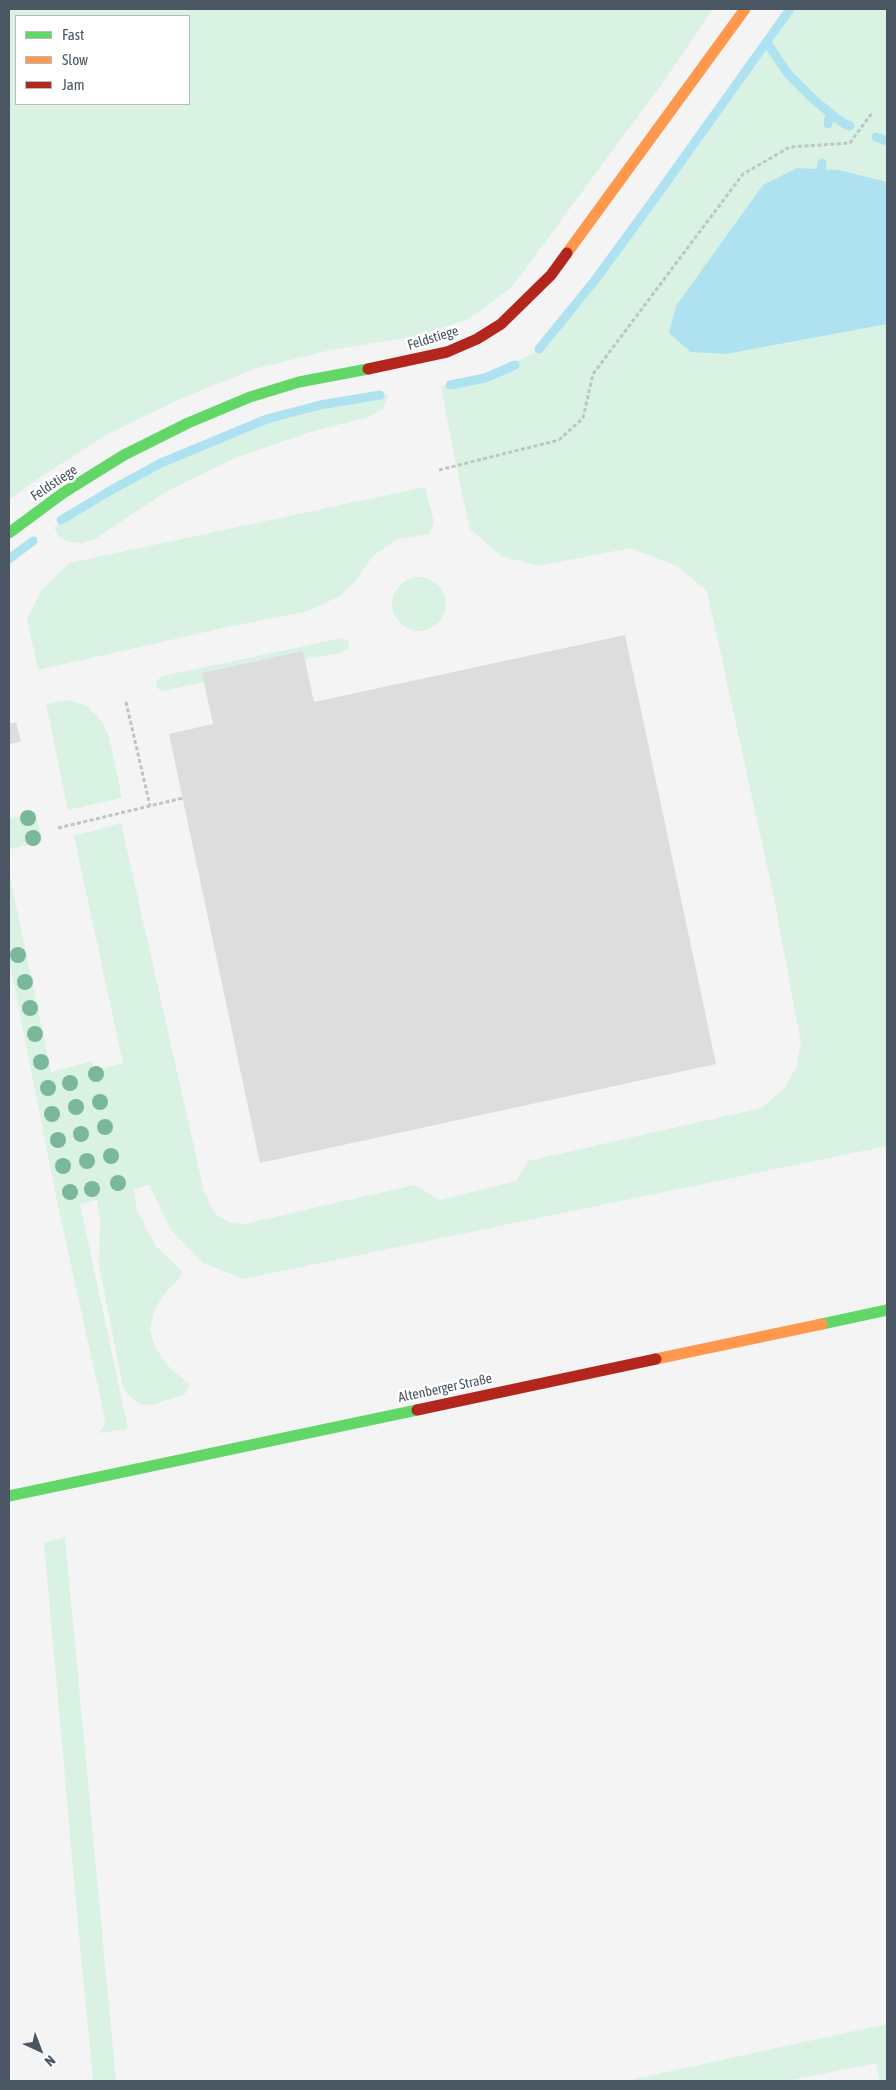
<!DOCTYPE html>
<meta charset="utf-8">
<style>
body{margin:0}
#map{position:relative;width:896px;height:2090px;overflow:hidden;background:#f4f4f4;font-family:"Asap Condensed",sans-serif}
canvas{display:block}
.frame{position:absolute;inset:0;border:10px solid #4a5661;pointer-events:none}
.legend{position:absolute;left:15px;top:15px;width:175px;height:90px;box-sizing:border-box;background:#fff;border:1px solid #b7bbc0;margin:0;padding:6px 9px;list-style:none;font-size:15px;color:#4a5661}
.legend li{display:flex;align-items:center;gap:10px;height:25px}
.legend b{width:25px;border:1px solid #b7bbc0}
.north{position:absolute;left:15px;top:2025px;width:50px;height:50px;-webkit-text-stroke:4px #fff;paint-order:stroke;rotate:137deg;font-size:14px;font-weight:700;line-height:20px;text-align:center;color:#4a5661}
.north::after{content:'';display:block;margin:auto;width:18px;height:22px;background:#4a5661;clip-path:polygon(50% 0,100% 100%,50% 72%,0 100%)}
</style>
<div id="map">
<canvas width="896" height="2090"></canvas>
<div class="frame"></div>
<ul class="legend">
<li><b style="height:6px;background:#63d668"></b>Fast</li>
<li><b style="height:6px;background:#ff974d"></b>Slow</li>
<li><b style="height:6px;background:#b3261e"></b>Jam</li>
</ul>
<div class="north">N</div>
</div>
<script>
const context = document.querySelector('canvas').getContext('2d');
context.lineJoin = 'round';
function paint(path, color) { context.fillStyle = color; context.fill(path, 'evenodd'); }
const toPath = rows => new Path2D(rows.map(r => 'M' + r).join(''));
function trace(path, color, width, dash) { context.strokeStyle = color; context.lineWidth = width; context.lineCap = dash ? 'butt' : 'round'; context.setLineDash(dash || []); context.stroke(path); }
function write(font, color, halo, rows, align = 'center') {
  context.font = font + ' "Asap Condensed",sans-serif'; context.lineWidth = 5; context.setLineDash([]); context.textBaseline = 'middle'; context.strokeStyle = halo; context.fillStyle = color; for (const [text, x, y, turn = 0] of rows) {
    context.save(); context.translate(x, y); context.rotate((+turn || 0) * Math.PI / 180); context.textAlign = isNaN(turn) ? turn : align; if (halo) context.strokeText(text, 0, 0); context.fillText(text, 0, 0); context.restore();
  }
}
const green = toPath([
 [9,9,713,9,661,85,511,288,468,319,422,335,331,350,254,369,182,398,106,435,36,480,9,500],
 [16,16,189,16,189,104,16,104],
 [788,9,887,9,887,1146,243,1279,203,1263,171,1230,149,1185,134,1189,137,1210,149,1234,157,1247,183,1272,181,1276,162,1297,154,1311,150,1329,154,1344,160,1355,170,1368,190,1385,185,1394,153,1405,140,1404,127,1394,123,1386,99,1265,100,1218,97,1200,80,1204,128,1429,98,1433,103,1427,105,1419,57,1201,9,959,9,873,51,1072,92,1061,94,1071,123,1063,74,836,121,823,204,1192,215,1214,231,1223,244,1224,414,1185,440,1200,516,1181,528,1161,761,1108,784,1089,796,1068,801,1043,773,893,707,591,677,566,630,548,539,566,501,556,470,529,459,480,441,386,470,382,485,378,544,347,543,343,614,251],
 [388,394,383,409,369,417,310,432,235,458,166,492,95,539,81,543,68,542,58,536,54,527,114,490,163,465,266,418,319,404],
 [425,487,434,523,429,534,397,539,373,556,355,581,340,596,308,611,232,626,38,670,27,619,41,591,69,563],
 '392 604a27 27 0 1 1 54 0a27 27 0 1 1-54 0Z',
 [342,638,348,641,349,646,348,649,341,653,305,659,303,651,203,673,204,682,164,691,156,688,157,680,163,676],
 [66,700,86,705,102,721,109,737,122,798,68,810,46,704],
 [35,812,42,842,9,849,9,819],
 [65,1537,116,2081,93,2081,78,1924,44,1543],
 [887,2024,887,2081,880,2081,876,2063,788,2081,625,2081]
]);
const water = toPath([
 [797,168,839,170,887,182,887,324,726,354,691,352,669,333,676,306,763,185]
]);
const stream = toPath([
 [767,43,788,74,815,101,843,123,850,126],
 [828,124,830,113],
 [876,137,887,141],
 [821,170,822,163],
 [539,349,595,280,655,198,790,9],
 [450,385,485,378,515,365],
 [61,520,113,489,161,463,267,419,320,405,380,395],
 [9,559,33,541]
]);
const building = toPath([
 [625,635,716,1064,260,1163,169,734,213,724,202,673,303,651,314,702],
 [16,722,21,742,9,744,9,724]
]);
const path = toPath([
 [439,470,559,440,583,418,593,374,743,174,790,147,850,143,872,113],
 [126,702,150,806],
 [58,828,183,798]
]);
const fast = toPath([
 [9,533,63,493,124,455,188,423,250,397,299,382,368,369],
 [822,1324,887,1310],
 [9,1496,417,1410]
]);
const slow = toPath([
 [567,253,745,9],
 [656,1359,822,1324]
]);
const jam = toPath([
 [368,369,447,352,477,339,501,324,551,275,567,253],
 [417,1410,656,1359]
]);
const trees = [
 [28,818],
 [33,838],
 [18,955],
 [25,982],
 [30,1008],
 [35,1034],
 [41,1062],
 [96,1074],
 [70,1083],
 [48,1088],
 [100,1102],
 [76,1107],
 [52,1114],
 [105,1127],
 [81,1134],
 [58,1140],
 [111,1156],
 [87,1161],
 [63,1166],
 [118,1183],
 [92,1189],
 [70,1192]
];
const streetNames = [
 ["Feldstiege",433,338,-17],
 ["Feldstiege",54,483,-34],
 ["Altenberger Straße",445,1388,-12]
];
paint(green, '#d9f2e3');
paint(water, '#aee2f0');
trace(stream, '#aee2f0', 9);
paint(building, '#ddddde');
trace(path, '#bcc7c4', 3, [4, 2.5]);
trace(fast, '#63d668', 11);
trace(slow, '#ff974d', 11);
trace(jam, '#b3261e', 11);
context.fillStyle = '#7ab899';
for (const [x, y] of trees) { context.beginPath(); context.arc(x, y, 8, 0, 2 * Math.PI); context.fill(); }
write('14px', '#4a5661', '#fff', streetNames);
</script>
